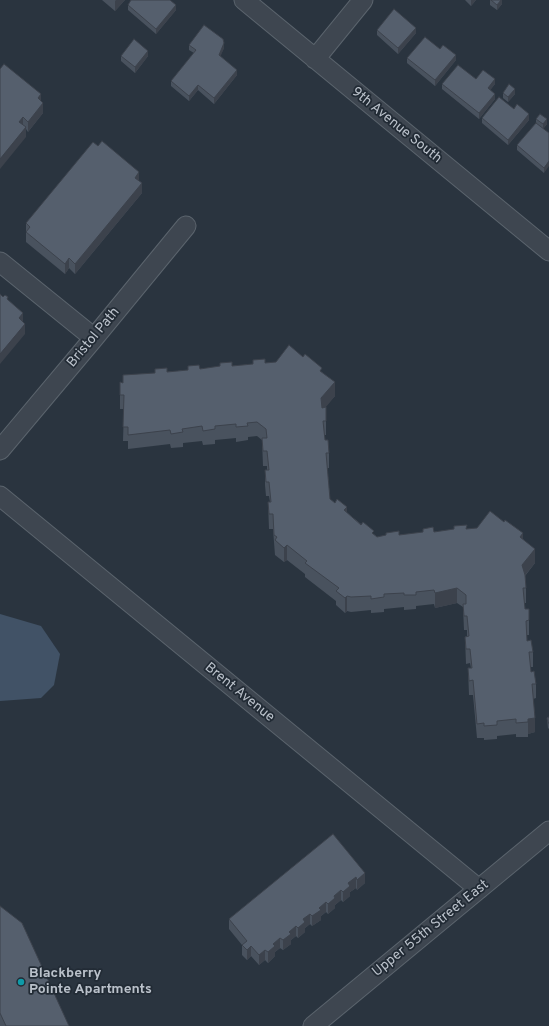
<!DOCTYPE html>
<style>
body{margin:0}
canvas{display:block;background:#2a343f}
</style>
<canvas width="549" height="1026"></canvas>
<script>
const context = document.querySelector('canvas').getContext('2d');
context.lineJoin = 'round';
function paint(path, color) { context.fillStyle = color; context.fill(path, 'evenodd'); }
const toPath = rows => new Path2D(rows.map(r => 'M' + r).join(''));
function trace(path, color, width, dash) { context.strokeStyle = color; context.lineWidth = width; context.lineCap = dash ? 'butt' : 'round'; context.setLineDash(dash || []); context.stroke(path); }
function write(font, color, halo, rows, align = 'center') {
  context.font = font + ' Overpass,sans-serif'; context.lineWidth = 3.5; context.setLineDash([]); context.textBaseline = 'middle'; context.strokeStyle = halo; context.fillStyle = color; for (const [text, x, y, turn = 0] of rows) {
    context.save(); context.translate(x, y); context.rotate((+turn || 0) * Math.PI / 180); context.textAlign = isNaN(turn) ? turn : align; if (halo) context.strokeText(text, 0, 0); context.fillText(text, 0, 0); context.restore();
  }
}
const water = toPath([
 [0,614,41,626,60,654,54,685,41,698,0,701]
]);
const minor = toPath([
 [244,0,549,251],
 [315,59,363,0],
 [0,262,94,338],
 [0,450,94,338,186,226],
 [0,496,479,889],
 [313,1026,549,831]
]);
const wall = toPath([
 [102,0,125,0,115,11],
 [465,0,476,0,471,6],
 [490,0,502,0,502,4,497,10,490,5],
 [128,5,176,10,156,34,128,10],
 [377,30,416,33,398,54,377,35],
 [189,45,224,48,220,56,237,75,214,104,198,90,189,101,171,86,171,81,194,53,189,50],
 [440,49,456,60,435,86,407,63,407,58],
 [121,56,148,56,135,73,121,61],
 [0,69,41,101,43,113,28,132,26,129,26,137],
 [476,79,495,84,490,90,495,99,479,119,442,89,442,84],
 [503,93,515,94,508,102,503,98],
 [482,118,529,120,508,145,482,123],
 [536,119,547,124,543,129,549,133,544,173,517,150,517,145,536,123],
 [139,181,142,193,75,274,69,268,65,274,26,242,26,223],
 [220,363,232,366,265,363,322,372,335,396,325,407,326,421,326,435,324,435,325,440,329,453,329,468,327,468,330,499,377,537,467,529,523,539,535,563,525,576,526,588,526,603,524,603,525,609,529,620,529,635,527,635,527,641,533,652,533,667,531,667,531,672,536,684,536,698,533,699,535,732,528,734,528,737,516,737,516,734,497,736,497,739,484,740,484,738,477,738,473,695,469,695,468,668,471,668,470,663,466,664,465,637,467,636,467,630,464,630,463,607,457,603,435,608,434,604,416,606,416,609,404,610,404,607,384,609,384,612,371,613,371,610,351,612,347,611,345,613,336,605,336,601,305,577,305,574,287,560,284,562,275,555,273,529,269,529,268,502,270,502,269,496,266,496,265,485,265,470,267,470,267,466,263,466,262,440,257,436,248,437,248,440,236,442,236,438,215,440,215,444,203,445,202,441,183,443,183,447,171,448,170,444,128,449,128,441,123,441,124,409,120,409,120,382,123,383,155,373,188,370,188,366,200,369,220,367],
 [549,717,549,728,548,729,547,718],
 [333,834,365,883,357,890,356,888,350,892,350,896,343,902,341,900,335,905,335,908,328,914,326,912,321,916,321,920,312,926,310,924,305,928,305,932,298,938,296,936,291,940,291,944,283,950,280,948,275,952,275,956,268,963,265,960,259,965,251,956,247,960,242,955,242,945,229,929,229,919],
 [0,906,69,1026,0,1026]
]);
const shadedWall = toPath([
 [116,0,125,0,115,11,115,1],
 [471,0,476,0,471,6],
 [501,0,502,0,502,4,497,10,497,5],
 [176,5,176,10,156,34,156,29],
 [416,28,416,33,398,54,398,48],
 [224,43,224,48,219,60,219,55],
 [148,51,148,56,135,73,135,67],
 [456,55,456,60,435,86,435,80],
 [237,70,237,75,214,104,214,98],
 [495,79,495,84,488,93,488,88],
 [198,85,198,90,189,101,189,96],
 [515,89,515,94,508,102,508,97],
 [41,94,41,104,38,98],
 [495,94,495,99,479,119,479,113],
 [43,103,43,113,28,132,28,122],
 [529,114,529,120,508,145,508,140],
 [23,117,23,127,19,122],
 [547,119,547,124,543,129,543,124],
 [26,127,26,137,0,169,0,159],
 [549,161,549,166,544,173,544,168],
 [139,172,139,182,135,178],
 [142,183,142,193,75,274,75,264],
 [69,258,69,268,65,274,65,264],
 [23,313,23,323,19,318],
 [25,324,25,334,0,364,0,354],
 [335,382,335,396,321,413,321,398],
 [347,507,347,521,344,510],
 [523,533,523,547,520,537],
 [287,545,287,560,284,562,284,548],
 [535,549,535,563,522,579,522,565],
 [457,588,457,603,435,608,435,593],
 [347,596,347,611,345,613,345,598],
 [535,718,535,732,528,734,528,737,528,719],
 [365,873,365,883,357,890,357,880],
 [356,877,356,888,350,892,350,896,343,902,343,892,348,883],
 [341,890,341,900,335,905,335,908,328,914,328,904,334,896],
 [326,902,326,912,321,916,321,920,312,926,312,916,319,908],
 [310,914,310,924,305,928,305,932,298,938,298,928,303,919],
 [296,926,296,936,291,940,291,944,283,950,283,940,289,932],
 [280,938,280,948,275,952,275,956,268,963,268,952,273,944],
 [251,946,251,956,247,960,247,950],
 [265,950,265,960,259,965,259,955]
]);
const building = toPath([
 [131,0,170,0,176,5,156,29,128,5,131,0],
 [491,0,501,0,497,5,491,0],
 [394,9,416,28,398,48,377,30,394,9],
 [204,25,223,39,224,43,219,55,237,70,214,98,198,85,189,96,171,81,196,50,189,45,204,25],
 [425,37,440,49,443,45,456,55,435,80,407,58,425,37],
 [134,39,148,51,135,67,121,56,134,39],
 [4,64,41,94,38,98,43,103,28,122,23,117,19,122,26,127,0,159,0,69,4,64],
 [458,65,476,79,483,70,495,79,488,88,495,94,479,113,442,84,458,65],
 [509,84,515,89,508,97,503,93,509,84],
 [499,97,514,109,517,104,529,114,508,140,482,118,499,97],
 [540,114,547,119,543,124,536,119,540,114],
 [536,123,549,133,549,161,544,168,517,145,536,123],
 [102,141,139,172,135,178,142,183,75,264,69,258,65,264,26,232,30,227,26,223,93,142,98,146,102,141],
 [0,294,3,297,5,295,8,297,7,299,23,313,19,318,25,324,0,354,0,294],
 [289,345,303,357,305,354,322,368,320,371,335,382,321,398,322,408,326,407,326,421,323,421,325,440,328,440,329,453,326,453,330,499,335,503,337,499,347,507,344,510,361,525,363,522,374,531,372,533,377,537,386,535,386,533,399,531,399,535,423,532,423,529,433,527,434,532,454,529,454,526,467,525,466,529,477,528,490,511,504,522,505,520,523,533,520,537,535,549,522,565,525,575,526,588,523,588,525,609,529,609,529,620,526,621,527,641,531,640,533,652,529,652,531,672,534,671,536,684,532,684,535,718,528,719,528,722,516,723,516,719,497,721,497,725,484,726,484,723,477,724,473,680,469,681,468,668,472,668,470,649,466,649,465,637,469,636,467,616,464,616,463,604,466,604,466,595,457,588,435,593,434,590,416,592,416,595,404,595,404,593,384,594,384,597,371,599,371,596,351,597,347,596,345,598,336,591,339,588,305,563,307,561,287,545,284,548,275,540,277,537,274,535,273,514,269,514,268,502,271,502,269,482,266,482,265,470,269,470,267,451,263,451,262,438,267,438,266,429,257,422,247,423,248,426,236,427,236,424,215,426,215,429,203,431,202,426,182,429,183,432,171,434,170,430,128,435,128,427,123,427,124,395,120,395,120,382,123,383,123,375,155,373,155,369,167,368,167,372,188,370,188,366,199,365,200,369,220,366,220,363,232,362,232,366,253,364,253,360,265,359,265,363,276,362,289,345],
 [549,717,549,723,548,723,547,718,549,717],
 [333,834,365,873,357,880,356,877,348,883,350,886,343,892,341,890,334,896,335,898,328,904,326,902,319,908,321,910,312,916,310,914,303,919,305,922,298,928,296,926,289,932,291,934,283,940,280,938,273,944,275,946,268,952,265,950,259,955,251,946,247,950,242,945,247,941,229,919,333,834],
 [0,906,22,923,69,1026,6,1026,0,1013,0,906]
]);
const markers = [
 [21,982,4,"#0f9aa8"]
];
const streetNames = [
 ["9th Avenue South",396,126,39],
 ["Bristol Path",94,338,-50],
 ["Brent Avenue",239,693,39],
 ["Upper 55th Street East",431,929,-39]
];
const poiNames = [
 ["Blackberry",29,974],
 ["Pointe Apartments",29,990]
];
paint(water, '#415266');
trace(minor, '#5b646d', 21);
trace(minor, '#3e4650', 19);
paint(wall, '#49525e');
paint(shadedWall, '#3c424c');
paint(building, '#555f6d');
trace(building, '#3c424c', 1);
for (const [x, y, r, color] of markers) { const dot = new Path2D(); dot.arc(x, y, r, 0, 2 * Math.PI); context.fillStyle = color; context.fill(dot); trace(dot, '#222b35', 1.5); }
write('14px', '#bac1ca', '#222b35', streetNames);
write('bold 14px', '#bac1ca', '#222b35', poiNames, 'left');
</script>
